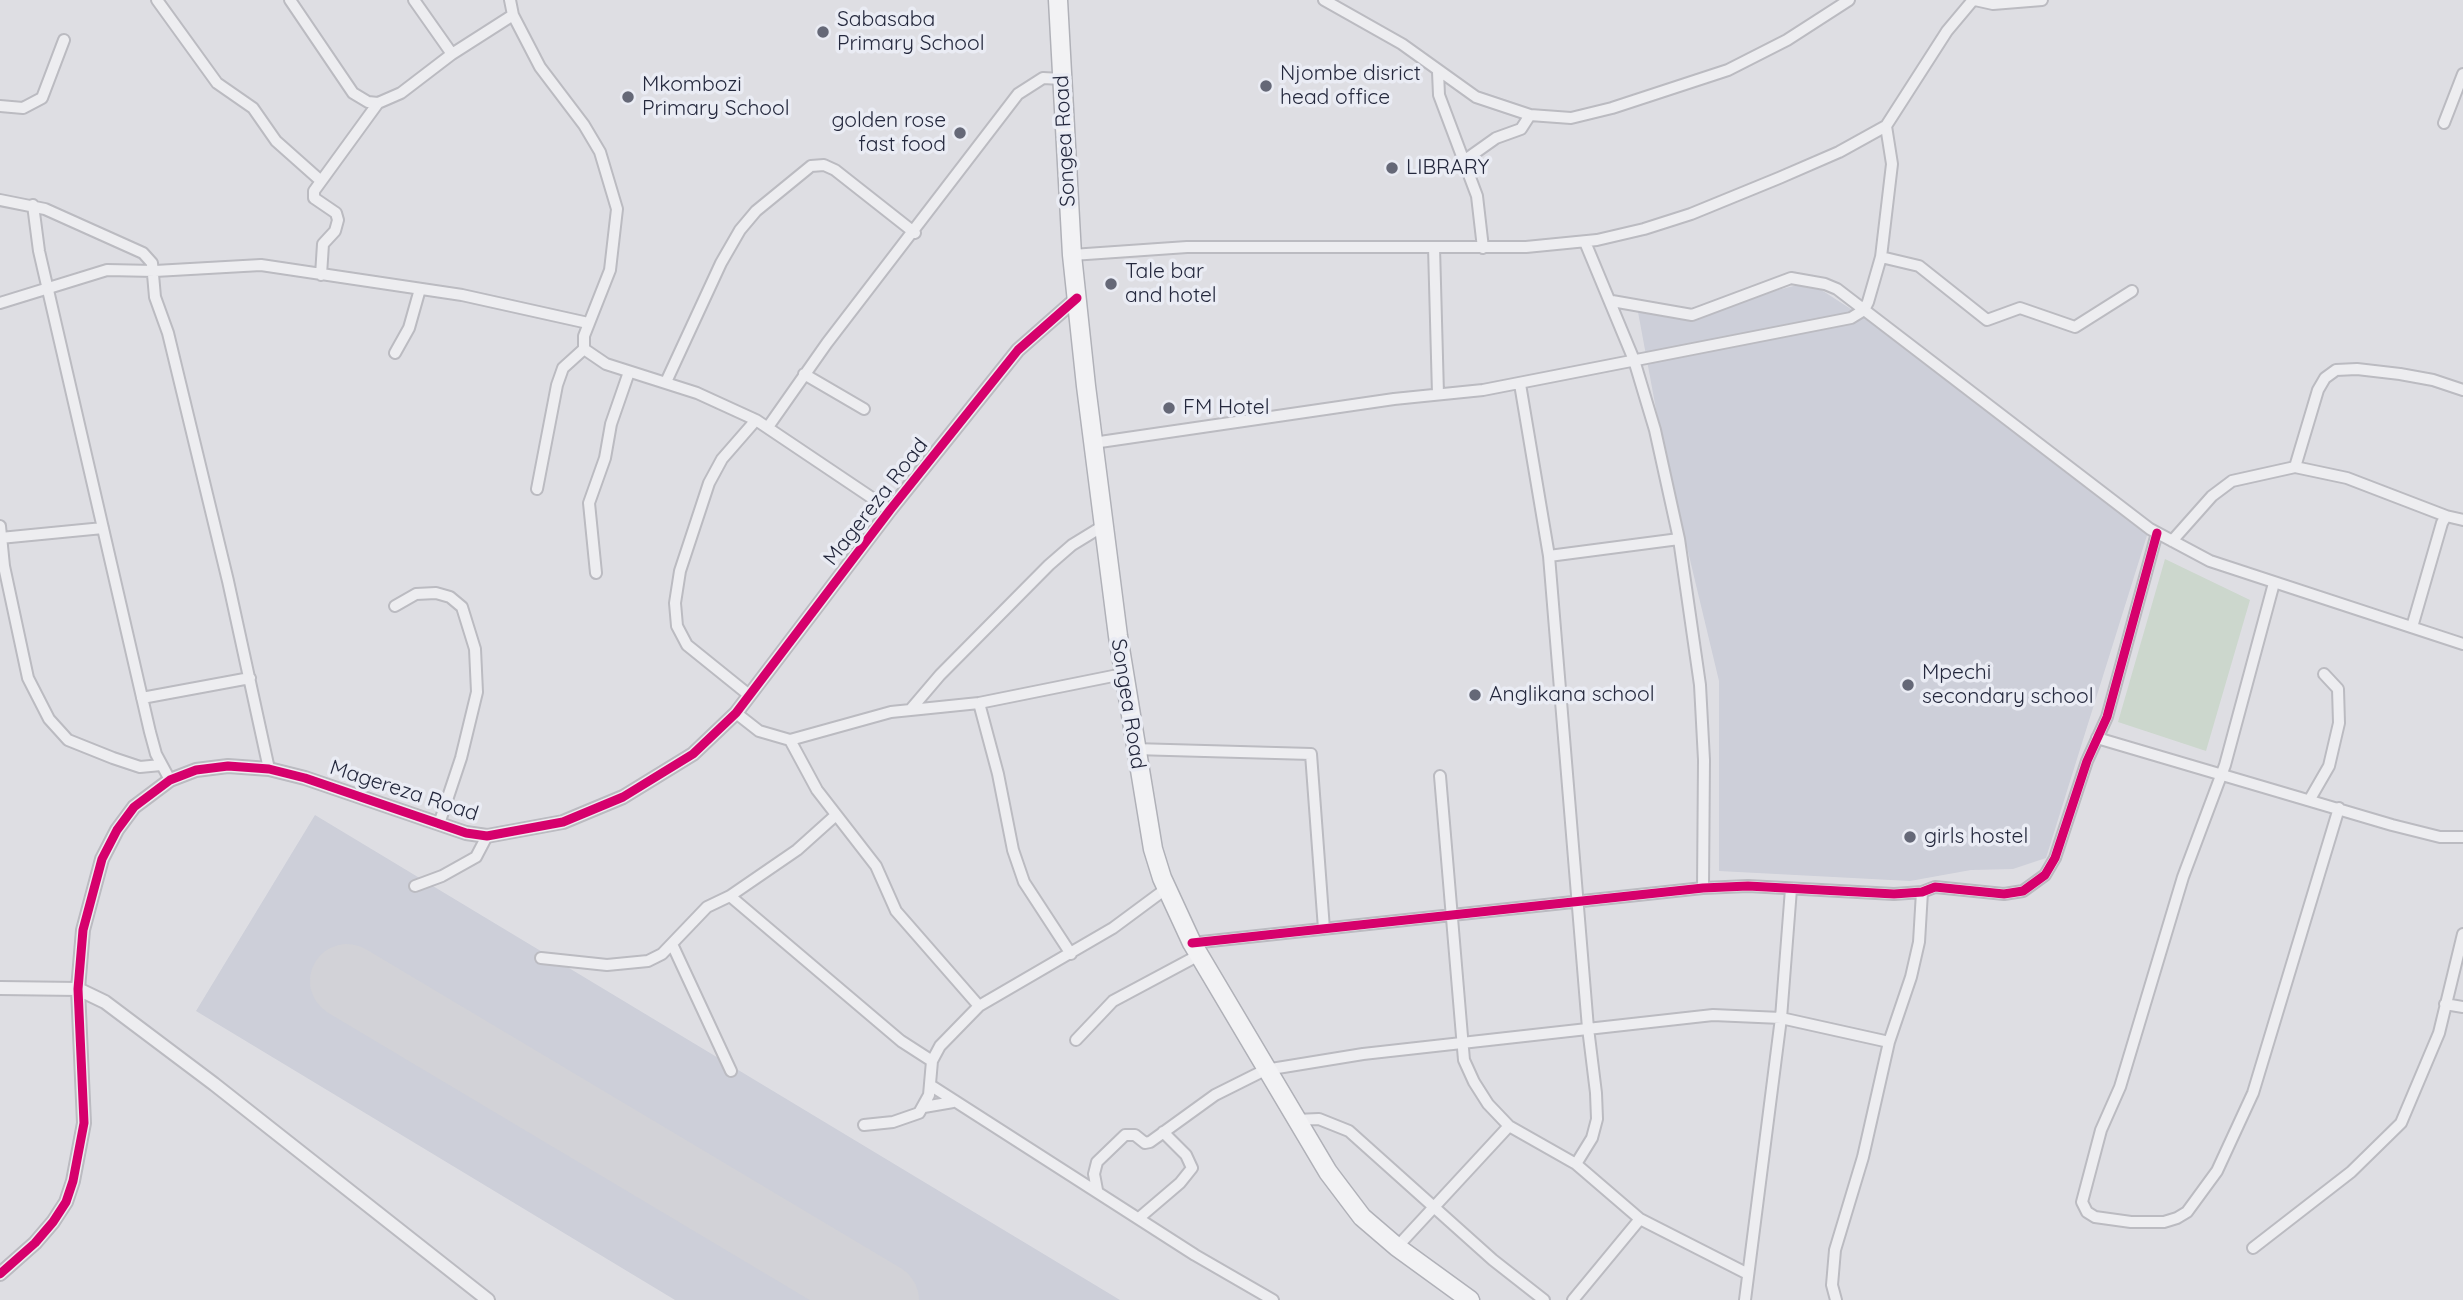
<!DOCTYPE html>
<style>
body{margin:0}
canvas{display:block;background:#dedee3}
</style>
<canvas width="2463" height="1300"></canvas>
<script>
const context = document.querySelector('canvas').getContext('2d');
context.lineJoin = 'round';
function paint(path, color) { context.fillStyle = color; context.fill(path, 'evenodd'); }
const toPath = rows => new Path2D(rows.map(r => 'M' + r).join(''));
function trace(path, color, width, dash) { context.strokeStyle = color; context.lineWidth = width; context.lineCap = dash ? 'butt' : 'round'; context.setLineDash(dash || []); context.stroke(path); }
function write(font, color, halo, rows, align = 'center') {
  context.font = font + ' Quicksand,sans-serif'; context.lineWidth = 7; context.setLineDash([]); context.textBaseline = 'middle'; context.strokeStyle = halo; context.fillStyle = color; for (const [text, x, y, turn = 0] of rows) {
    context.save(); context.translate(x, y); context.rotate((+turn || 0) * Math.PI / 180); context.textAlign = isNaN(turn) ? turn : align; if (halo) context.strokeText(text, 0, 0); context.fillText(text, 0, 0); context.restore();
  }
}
const built = toPath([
 [1809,282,1871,322,2149,529,2046,858,2013,869,1971,870,1910,881,1719,871,1719,681,1663,447,1638,312,1716,306],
 [315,815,1120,1300,675,1300,196,1011]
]);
const green = toPath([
 [2165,559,2250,600,2206,751,2118,722]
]);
const runway = toPath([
 [347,981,882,1300]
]);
const minor = toPath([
 [157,0,217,83,253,108,276,141,321,181],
 [290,0,353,93,368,102,378,103,401,93,452,54,513,15],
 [414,0,452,54],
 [510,0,513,15,540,67,584,125,600,152,617,209,610,270,584,336,584,349,606,364,697,393,756,420,890,510],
 [1324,0,1402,44,1476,97,1530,115,1571,118,1612,108,1728,70,1787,40,1849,0],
 [1975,0,1993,4,2042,0],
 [1438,72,1439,95,1477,196,1483,248],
 [0,106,23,108,42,98,64,40],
 [2444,123,2463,74],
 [1465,160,1496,138,1521,129,1530,115],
 [0,200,45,209,143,253,152,263,155,297,168,333,228,581,269,769],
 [33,205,39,251,150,732,156,754,170,780],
 [1585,242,1634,360,1655,430,1679,539,1700,685,1704,760,1703,888],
 [1434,247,1438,394],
 [1072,255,1187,247,1526,247,1597,240,1644,229,1691,214,1779,178,1839,152,1886,126,1947,31,1973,0],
 [1881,257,1919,266,1987,320,2020,308,2075,327,2132,291],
 [321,275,323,244,335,231,338,220,336,213,314,198,314,191,378,103],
 [1612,301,1692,315,1791,278,1825,284,1837,289,2150,529,2210,561,2463,644],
 [0,303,107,270,155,271,261,265,462,295,588,323],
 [395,353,409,328,420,289],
 [804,374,864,409],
 [666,382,721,263,740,230,756,211,811,166,824,165,835,170,915,233],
 [1520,384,1549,556,1588,1028,1596,1093,1597,1119,1592,1138,1576,1164],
 [768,427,827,343,1018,94,1043,78,1061,79],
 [1093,443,1394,399,1483,390,1851,318,1864,310,1868,302,1881,257,1892,164,1886,126],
 [2295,467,2318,390,2325,378,2336,370,2357,369,2400,374,2433,380,2463,390],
 [537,489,557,385,563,368,584,349],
 [0,526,4,566,28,678,49,719,68,740,113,758,140,767,161,765],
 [0,538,103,528],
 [2172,541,2212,496,2232,481,2295,467,2347,478,2446,516],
 [1549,556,1679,539],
 [596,573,589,503,605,458,611,424,629,372],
 [2274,583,2225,765,2183,877,2120,1087,2101,1130,2082,1202,2087,1212,2095,1217,2131,1222,2164,1222,2177,1218,2187,1212,2217,1171,2253,1093,2339,808],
 [395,606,416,594,436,593,450,597,462,607,475,649,477,692,461,758,439,824],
 [2412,627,2442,523,2446,516,2463,520],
 [749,695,687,645,677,626,675,603,680,571,709,483,722,459,756,420],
 [142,698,250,678],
 [979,703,998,774,1013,850,1024,882,1071,954],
 [911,709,940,675,1049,565,1072,545,1103,526],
 [736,713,759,731,790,740,891,712,979,703,1123,674],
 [2097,738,2392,825,2440,837,2463,837],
 [790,740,817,790,876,866,896,911,979,1006],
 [1134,749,1311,754,1324,929],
 [1440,776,1464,1060,1474,1082,1488,1104,1509,1126,1576,1164,1640,1219,1748,1274],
 [2310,799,2329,766,2339,723,2338,689,2324,674],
 [415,886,442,876,476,857,487,836],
 [730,896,901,1041,932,1061],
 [1192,943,1703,888,1748,886,1894,894,1922,892,1935,887,2004,894,2023,891,2045,875,2055,858,2087,761,2107,717,2157,533],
 [672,944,731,1071],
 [541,958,607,965,648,961,662,954,707,907,730,896,797,850,836,815],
 [2445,1004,2463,1007],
 [1076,1040,1113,1001,1199,955],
 [930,1085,1195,1255,1273,1300],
 [924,1107,953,1102],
 [1295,1120,1319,1119,1349,1131,1493,1260,1544,1300],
 [864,1125,893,1122,919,1113,929,1095,932,1061,940,1046,979,1006,1113,928,1167,888],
 [1097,1190,1094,1174,1097,1162,1125,1135,1135,1135,1145,1143,1150,1142,1215,1095,1265,1070,1363,1054,1713,1015,1781,1018,1889,1042],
 [1139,1218,1180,1183,1192,1168,1186,1155,1163,1132],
 [1397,1247,1509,1126],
 [2253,1248,2351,1172,2401,1123,2439,1033,2463,934],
 [1573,1300,1640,1219],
 [1745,1300,1781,1018,1791,889],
 [1836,1300,1832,1285,1835,1250,1863,1157,1889,1042,1911,977,1919,942,1922,892]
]);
const tertiary = toPath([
 [0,988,78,989,105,1002,214,1084,488,1300],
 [0,1274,35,1243,53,1222,66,1202,73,1181,84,1123,78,989,83,930,102,859,117,830,134,807,170,780,196,770,228,766,269,769,305,778,466,833,487,836,563,822,623,797,693,754,736,713,890,510,1018,350,1077,298]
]);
const trunk = toPath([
 [1058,0,1072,255,1086,386,1118,636,1153,849,1162,878,1192,943,1328,1172,1362,1217,1397,1247,1470,1300]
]);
const cycleway = toPath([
 [1192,943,1703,888,1748,886,1894,894,1922,892,1935,887,2004,894,2023,891,2045,875,2055,858,2087,761,2107,717,2157,533],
 [0,1274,35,1243,53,1222,66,1202,73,1181,84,1123,78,989,83,930,102,859,117,830,134,807,170,780,196,770,228,766,269,769,305,778,466,833,487,836,563,822,623,797,693,754,736,713,890,510,1018,350,1077,298]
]);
const markers = [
 [823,32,7,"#656877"],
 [1266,86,7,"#656877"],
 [628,97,7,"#656877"],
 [960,133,7,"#656877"],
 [1392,168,7,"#656877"],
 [1111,284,7,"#656877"],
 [1169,408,7,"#656877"],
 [1908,685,7,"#656877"],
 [1475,695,7,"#656877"],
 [1910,837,7,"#656877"]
];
const poiNames = [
 ["Sabasaba",837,20],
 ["Primary School",837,44],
 ["Njombe disrict",1280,74],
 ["head office",1280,98],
 ["Mkombozi",642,85],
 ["Primary School",642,109],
 ["golden rose",946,121,"right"],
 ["fast food",946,145,"right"],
 ["LIBRARY",1406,168],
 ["Tale bar",1125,272],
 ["and hotel",1125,296],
 ["FM Hotel",1183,408],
 ["Mpechi",1922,673],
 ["secondary school",1922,697],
 ["Anglikana school",1489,695],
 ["girls hostel",1924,837]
];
const streetNames = [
 ["Songea Road",1065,141,-93],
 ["Magereza Road",876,502,-52],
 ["Songea Road",1128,704,81],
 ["Magereza Road",404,791,18]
];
paint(built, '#cdcfd9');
paint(green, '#ccd7cd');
trace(runway, '#d2d2d7', 74);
trace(minor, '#bbbbc1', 14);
trace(tertiary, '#bbbbc1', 16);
trace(trunk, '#b0b1b8', 21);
trace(minor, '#ededf0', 10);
trace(tertiary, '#ededf0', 12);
trace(trunk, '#f2f2f4', 18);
trace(cycleway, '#d6006c', 9);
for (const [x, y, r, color] of markers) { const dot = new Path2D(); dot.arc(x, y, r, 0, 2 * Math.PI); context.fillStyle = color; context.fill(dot); trace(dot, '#eaecf4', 2.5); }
write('21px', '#24283d', '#eaecf4', poiNames, 'left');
write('21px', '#24283d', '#eaecf4', streetNames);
</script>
